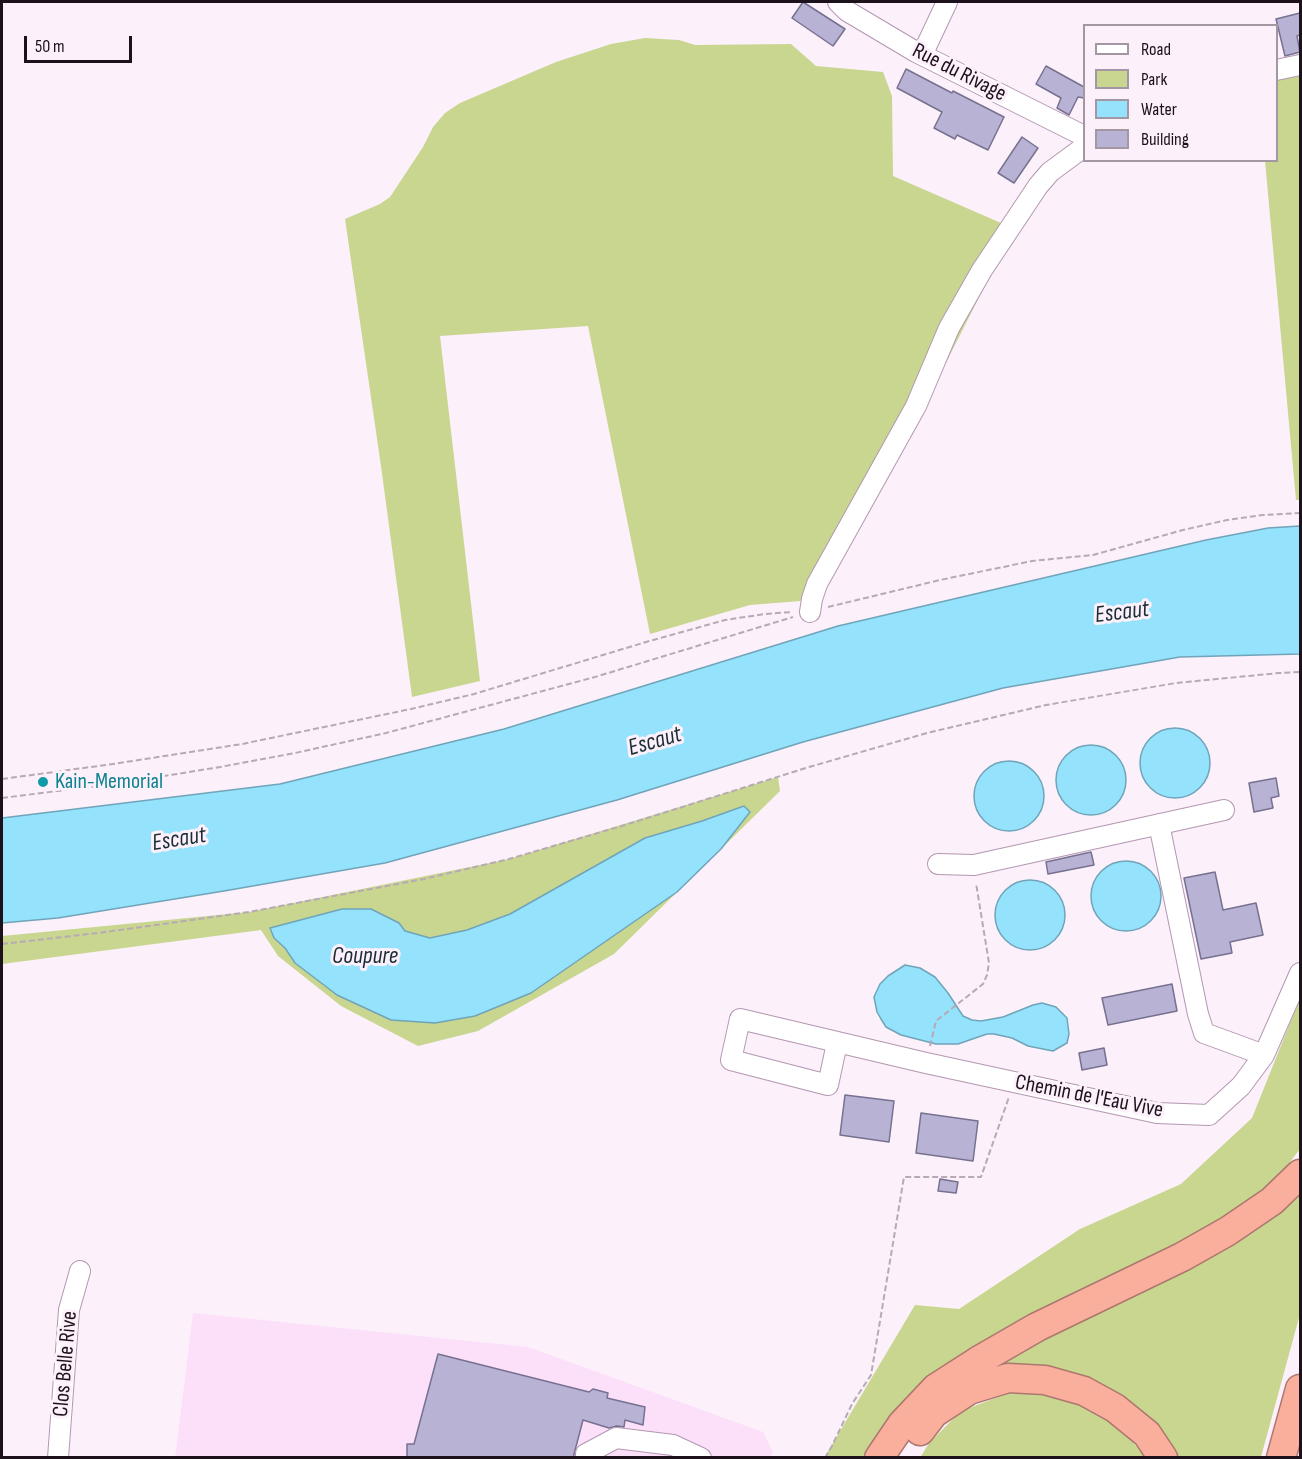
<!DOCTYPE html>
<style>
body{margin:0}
#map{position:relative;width:1302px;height:1459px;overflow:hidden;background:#fcf0fb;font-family:"Sofia Sans Condensed",sans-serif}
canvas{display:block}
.frame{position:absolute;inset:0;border:3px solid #1c121c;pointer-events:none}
.legend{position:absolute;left:1083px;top:24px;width:195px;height:138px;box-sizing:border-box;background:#fcf0fb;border:2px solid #a297a2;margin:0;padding:8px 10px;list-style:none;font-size:18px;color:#1c121c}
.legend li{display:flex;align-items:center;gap:12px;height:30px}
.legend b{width:30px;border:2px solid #a297a2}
.scale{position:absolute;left:24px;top:36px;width:108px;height:27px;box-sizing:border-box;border:3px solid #1c121c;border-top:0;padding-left:8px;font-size:18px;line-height:21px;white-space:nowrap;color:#1c121c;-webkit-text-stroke:4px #fcf0fb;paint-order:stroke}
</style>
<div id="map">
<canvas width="1302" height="1459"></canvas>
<div class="frame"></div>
<ul class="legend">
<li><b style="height:8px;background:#fff"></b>Road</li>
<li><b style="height:16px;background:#c9d68f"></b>Park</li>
<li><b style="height:16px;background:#94e2fc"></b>Water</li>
<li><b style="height:16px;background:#b8b2d4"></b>Building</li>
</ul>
<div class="scale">50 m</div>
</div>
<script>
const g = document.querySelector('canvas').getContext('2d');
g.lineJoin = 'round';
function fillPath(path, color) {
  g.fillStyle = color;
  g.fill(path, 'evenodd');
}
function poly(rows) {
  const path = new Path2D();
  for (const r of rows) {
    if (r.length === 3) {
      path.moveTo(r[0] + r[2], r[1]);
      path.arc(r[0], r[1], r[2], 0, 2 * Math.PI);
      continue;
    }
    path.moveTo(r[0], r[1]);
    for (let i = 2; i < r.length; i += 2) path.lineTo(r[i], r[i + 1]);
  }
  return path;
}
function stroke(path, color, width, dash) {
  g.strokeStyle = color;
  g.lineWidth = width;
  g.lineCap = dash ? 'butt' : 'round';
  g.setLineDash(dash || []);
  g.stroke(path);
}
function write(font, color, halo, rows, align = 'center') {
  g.font = font + ' "Sofia Sans Condensed",sans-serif';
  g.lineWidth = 6;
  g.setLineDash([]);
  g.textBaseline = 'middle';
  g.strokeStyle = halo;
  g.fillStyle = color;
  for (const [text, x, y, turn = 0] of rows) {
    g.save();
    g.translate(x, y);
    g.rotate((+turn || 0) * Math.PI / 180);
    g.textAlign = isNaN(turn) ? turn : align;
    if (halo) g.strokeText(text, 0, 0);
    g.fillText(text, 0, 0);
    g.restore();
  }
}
fillPath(poly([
 [193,1313,528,1347,763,1432,773,1452,771,1458,175,1458]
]), '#fcdff9');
fillPath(poly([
 [645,38,679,40,695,45,791,44,816,66,883,72,892,96,893,176,1001,223,1018,234,1003,250,913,428,815,587,800,601,750,605,650,634,588,326,440,336,480,681,412,697,381,466,345,219,380,204,390,197,423,147,433,127,445,113,460,103,556,62,611,44],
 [1300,74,1300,500,1296,500,1265,161,1276,160,1277,79],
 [778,777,780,791,614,954,478,1031,418,1046,341,1006,278,956,261,930,2,964,2,936,249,912,509,859],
 [1300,998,1300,1149,1277,1179,1249,1200,1200,1231,1088,1288,1044,1307,949,1362,918,1386,893,1415,864,1457,824,1458,915,1305,959,1309,1080,1229,1181,1184,1252,1118],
 [1300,1186,1300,1314,1261,1457,1176,1457,1035,1371,931,1402],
 [1009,1393,1054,1395,1090,1407,1124,1431,1146,1458,920,1458,929,1443,961,1411]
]), '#c9d68f');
const water = poly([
 [1300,526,1300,654,1180,657,1003,688,803,742,617,800,385,863,224,891,58,918,2,923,2,818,280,784,504,729,838,626,1206,540,1268,528,1300,526],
 [1175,763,35],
 [1091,780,35],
 [1009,796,35],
 [744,806,750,812,721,849,677,892,531,993,475,1016,435,1023,391,1020,337,995,295,963,285,948,274,938,270,928,342,909,371,909,399,923,405,931,430,938,467,930,510,914,645,838,702,821,744,806],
 [1126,896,35],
 [1030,915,35],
 [905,965,920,968,935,977,948,993,963,1016,972,1020,981,1021,1003,1017,1033,1005,1042,1003,1056,1007,1067,1018,1069,1034,1067,1043,1053,1051,1028,1046,1012,1038,994,1034,987,1034,958,1044,936,1044,901,1035,886,1027,881,1019,877,1012,874,997,880,984,888,976,905,965]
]);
fillPath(water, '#94e2fc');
stroke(water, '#70a4b9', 1.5);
const building = poly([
 [803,2,845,29,833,46,792,18,803,2],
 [1300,13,1300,35,1297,36,1300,52,1285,56,1276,19,1300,13],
 [1046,66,1084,87,1084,98,1078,97,1069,115,1057,108,1061,98,1036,84,1046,66],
 [906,69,952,93,953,91,1004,117,988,150,957,135,955,139,934,128,942,112,897,88,906,69],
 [1022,137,1038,148,1014,183,998,173,1022,137],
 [1276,778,1279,796,1271,798,1273,808,1254,812,1249,783,1276,778],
 [1091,852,1094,865,1048,874,1046,862,1091,852],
 [1215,872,1223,910,1256,903,1263,935,1230,942,1232,953,1201,959,1184,878,1215,872],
 [1172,984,1177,1011,1108,1025,1102,998,1172,984],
 [1104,1048,1107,1065,1082,1070,1079,1053,1104,1048],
 [845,1095,894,1101,889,1142,840,1135,845,1095],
 [921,1113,978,1121,973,1161,916,1153,921,1113],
 [940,1179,958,1182,956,1193,938,1191,940,1179],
 [438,1354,589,1392,593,1389,608,1393,607,1398,645,1407,643,1425,625,1420,624,1427,617,1426,609,1428,583,1420,573,1458,407,1458,407,1444,414,1444,438,1354]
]);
fillPath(building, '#b8b2d4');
stroke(building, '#777190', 1.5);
const minor = poly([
 [838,2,847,11,916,52,1084,136],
 [922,55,947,2],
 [1276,70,1300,65],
 [810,612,812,599,817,584,916,406,949,328,982,270,1038,186,1050,172,1084,147],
 [1159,824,1198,1014,1204,1033,1264,1055],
 [938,864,974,865,1224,810],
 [837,1043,828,1085,731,1060,740,1019,926,1063,1157,1113,1209,1115,1241,1086,1264,1055,1300,973],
 [58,1458,69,1310,80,1271],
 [586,1458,586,1454,616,1438,673,1445,701,1458]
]);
const highway = poly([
 [920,1431,934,1413,969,1390,1008,1378,1045,1380,1084,1391,1115,1408,1147,1434,1163,1458],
 [879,1458,902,1424,936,1388,978,1361,1037,1327,1182,1257,1228,1231,1272,1201,1300,1174],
 [1281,1458,1300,1389]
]);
stroke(minor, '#b397b1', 22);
stroke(highway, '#ac776f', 31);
stroke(poly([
 [828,607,940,580,1032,561,1093,555,1183,530,1227,520,1263,515,1300,513],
 [2,779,113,764,242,744,411,709,474,694,646,642,725,620,765,614,792,612],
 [2,798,121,783,220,767,295,753,386,733,595,677,793,617],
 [2,944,98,933,249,912,424,879,509,859,625,825,809,767,927,733,1046,705,1176,683,1279,673,1300,672],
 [930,1046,936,1021,983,984,987,975,989,963,976,883],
 [825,1458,832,1446,852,1404,871,1375,904,1177,981,1177,1009,1097]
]), '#b6aab5', 2, [6, 3]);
stroke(minor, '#fff', 20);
stroke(highway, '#faae9c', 28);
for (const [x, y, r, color] of [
 [43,782,6,"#0f9aa8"]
]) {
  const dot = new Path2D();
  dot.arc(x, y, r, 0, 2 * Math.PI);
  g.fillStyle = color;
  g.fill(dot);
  stroke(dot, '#fcf0fb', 2);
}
write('22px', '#1c121c', '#fcf0fb', [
 ["Rue du Rivage",959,73,27],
 ["Chemin de l'Eau Vive",1089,1097,11],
 ["Clos Belle Rive",66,1364,-85]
]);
write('22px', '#0d838f', '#fcf0fb', [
 ["Kain-Memorial",55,782]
], 'left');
write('italic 24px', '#1a2d33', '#fcf0fb', [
 ["Escaut",1122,613,-7],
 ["Escaut",655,742,-16],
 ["Escaut",179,840,-9],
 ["Coupure",365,957]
]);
</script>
